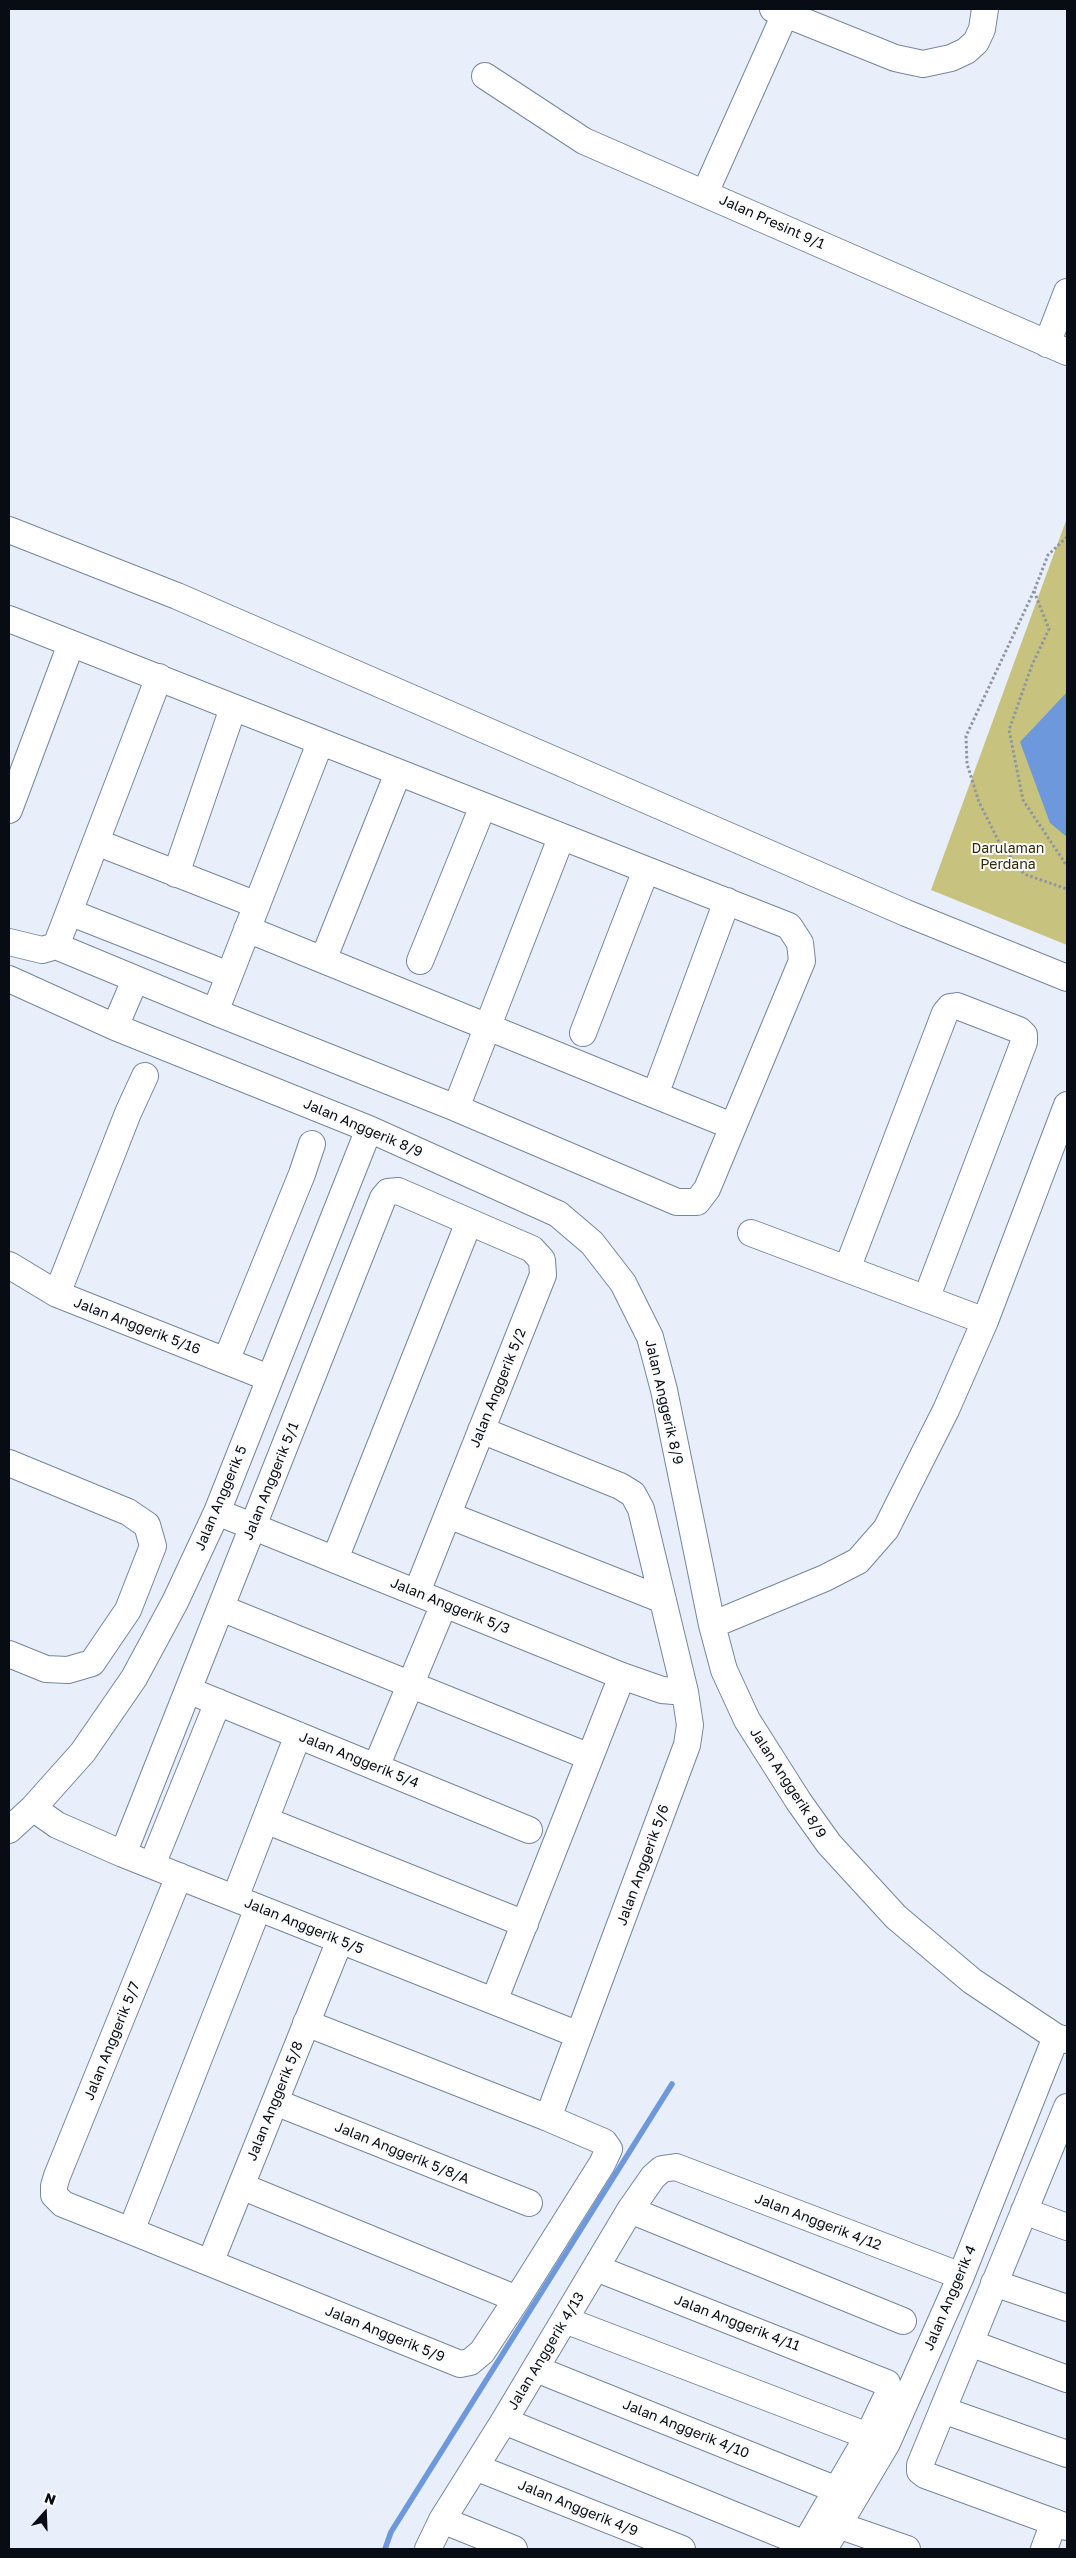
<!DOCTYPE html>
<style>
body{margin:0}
#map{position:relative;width:1076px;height:2558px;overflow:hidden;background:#e8effa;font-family:"Golos Text",sans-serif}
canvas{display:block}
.frame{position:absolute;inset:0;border:10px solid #070c15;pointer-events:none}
.north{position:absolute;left:20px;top:2488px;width:50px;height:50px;-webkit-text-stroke:4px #fcfcfc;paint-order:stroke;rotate:20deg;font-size:14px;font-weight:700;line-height:20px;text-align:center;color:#070c15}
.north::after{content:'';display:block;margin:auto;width:18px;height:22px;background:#070c15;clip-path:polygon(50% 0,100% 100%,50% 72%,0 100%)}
</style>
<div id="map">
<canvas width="1076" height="2558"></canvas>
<div class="frame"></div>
<div class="north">N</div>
</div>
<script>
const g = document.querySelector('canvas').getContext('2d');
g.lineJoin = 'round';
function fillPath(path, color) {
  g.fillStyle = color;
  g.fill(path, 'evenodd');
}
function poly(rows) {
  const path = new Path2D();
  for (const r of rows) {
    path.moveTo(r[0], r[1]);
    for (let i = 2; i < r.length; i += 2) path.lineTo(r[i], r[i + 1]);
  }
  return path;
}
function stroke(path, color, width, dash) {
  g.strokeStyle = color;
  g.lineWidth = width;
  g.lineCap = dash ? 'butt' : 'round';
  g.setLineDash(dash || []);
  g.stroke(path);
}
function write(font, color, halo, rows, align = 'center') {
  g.font = font + ' "Golos Text",sans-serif';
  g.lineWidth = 4;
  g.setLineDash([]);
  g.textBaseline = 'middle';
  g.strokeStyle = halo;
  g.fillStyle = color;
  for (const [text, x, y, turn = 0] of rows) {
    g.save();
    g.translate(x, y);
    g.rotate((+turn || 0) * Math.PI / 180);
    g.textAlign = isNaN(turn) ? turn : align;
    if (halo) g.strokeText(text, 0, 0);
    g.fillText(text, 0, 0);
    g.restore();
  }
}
fillPath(poly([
 [1067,518,1067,945,931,890]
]), '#c7c37f');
fillPath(poly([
 [1067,692,1067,837,1050,823,1020,742]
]), '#6d98db');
stroke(poly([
 [385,2549,391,2532,672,2084]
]), '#6d98db', 5.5);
const minor = poly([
 [773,9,895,58,923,64,951,58,966,51,976,42,982,29,985,9],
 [485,76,584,141,1067,352],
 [705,193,785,14],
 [1047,344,1067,292],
 [9,530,177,596,906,913,1067,978],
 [9,619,789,926,800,943,802,961,707,1189,697,1202,677,1202,456,1108,215,1012,56,946,42,950,9,942],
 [9,810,71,644],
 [96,842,257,905],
 [176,874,233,708],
 [69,912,229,975],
 [247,929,655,1095,727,901],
 [56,946,159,677],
 [323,960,398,773],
 [420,961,483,806],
 [9,979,115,1027,369,1129,558,1214,592,1243,623,1283,650,1337,664,1390,712,1625,724,1670,747,1720,799,1802,829,1844,896,1917,972,1981,1056,2037,1067,2040],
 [215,1012,320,743],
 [115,1027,135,980],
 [583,1033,646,870],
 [655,1095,732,1126],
 [456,1108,561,838],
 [751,1233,985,1321],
 [9,1265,57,1294,269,1378],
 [847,1269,945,1013,950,1007,957,1006,1019,1030,1024,1035,1024,1042,926,1299],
 [57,1294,128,1113,145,1076],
 [226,1361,302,1174,312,1144],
 [481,1430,620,1486,633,1494,641,1509,685,1692,690,1725,687,1745,548,2118],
 [9,1463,128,1512,147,1525,153,1546,128,1610,92,1663,68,1670,46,1669,9,1654],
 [217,1512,622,1676,662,1690,685,1692],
 [448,1515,663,1600],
 [335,1559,469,1222],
 [221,1608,590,1757],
 [712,1625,825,1578,858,1561,886,1529,946,1410,985,1321,1067,1105],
 [188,1690,529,1830],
 [376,1767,444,1604],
 [33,1808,57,1825,123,1854,579,2035],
 [265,1820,525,1924],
 [9,1830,33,1808,83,1752,134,1678,175,1602,217,1512,369,1129],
 [123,1854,383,1198,388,1192,398,1191,532,1249,542,1260,543,1275,417,1592],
 [152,1865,218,1702],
 [179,1876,57,2176,54,2186,54,2195,63,2204,131,2231,460,2364,470,2362,482,2352,517,2299,602,2164,609,2149,604,2142,548,2118,306,2023],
 [235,1898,298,1735],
 [494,2001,622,1676],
 [275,2102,529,2203],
 [1067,2107,920,2465,920,2471,925,2475,1067,2527],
 [241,2186,517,2299],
 [630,2210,903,2321],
 [1024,2211,1067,2227],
 [131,2231,258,1908],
 [210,2263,340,1940],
 [596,2268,887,2383,889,2392,868,2436,802,2549],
 [994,2283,1067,2308],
 [565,2320,868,2436],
 [970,2343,1067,2379],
 [536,2369,837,2490],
 [943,2410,1067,2454],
 [504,2421,805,2544],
 [475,2467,682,2549],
 [442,2520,514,2549],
 [838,2525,907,2549],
 [428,2549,442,2520,504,2421,630,2210,653,2177,662,2169,676,2167,961,2276],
 [824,2549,887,2443,961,2276,1056,2037],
 [1044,2549,1054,2522]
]);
stroke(minor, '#75869e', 28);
stroke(poly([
 [1067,537,1048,555,1034,591,1049,629,1032,665,1009,730,1023,800,1067,866],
 [1034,591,966,736,967,764,979,802,999,842,1024,874,1067,889]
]), '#9096a1', 3, [2.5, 2.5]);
stroke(minor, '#fff', 26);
write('14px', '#070c15', '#fcfcfc', [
 ["Jalan Presint 9/1",772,222,24],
 ["Jalan Anggerik 8/9",363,1128,23],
 ["Jalan Anggerik 5/16",137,1326,21],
 ["Jalan Anggerik 5/2",498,1388,-68],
 ["Jalan Anggerik 8/9",664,1402,77],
 ["Jalan Anggerik 5/1",271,1481,-68],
 ["Jalan Anggerik 5",221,1498,-67],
 ["Jalan Anggerik 5/3",450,1606,22],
 ["Jalan Anggerik 5/4",359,1760,22],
 ["Jalan Anggerik 8/9",788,1783,57],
 ["Jalan Anggerik 5/6",643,1865,-70],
 ["Jalan Anggerik 5/5",304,1926,22],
 ["Jalan Anggerik 5/7",112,2041,-68],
 ["Jalan Anggerik 5/8",275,2101,-68],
 ["Jalan Anggerik 5/8/A",402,2153,22],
 ["Jalan Anggerik 4/12",818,2222,21],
 ["Jalan Anggerik 4",950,2298,-67],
 ["Jalan Anggerik 4/11",737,2323,21],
 ["Jalan Anggerik 5/9",385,2334,22],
 ["Jalan Anggerik 4/13",546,2351,-59],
 ["Jalan Anggerik 4/10",686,2429,22],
 ["Jalan Anggerik 4/9",578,2508,22]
]);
write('14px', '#302d06', '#fcfcfc', [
 ["Darulaman",1008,849],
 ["Perdana",1008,865]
]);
</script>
